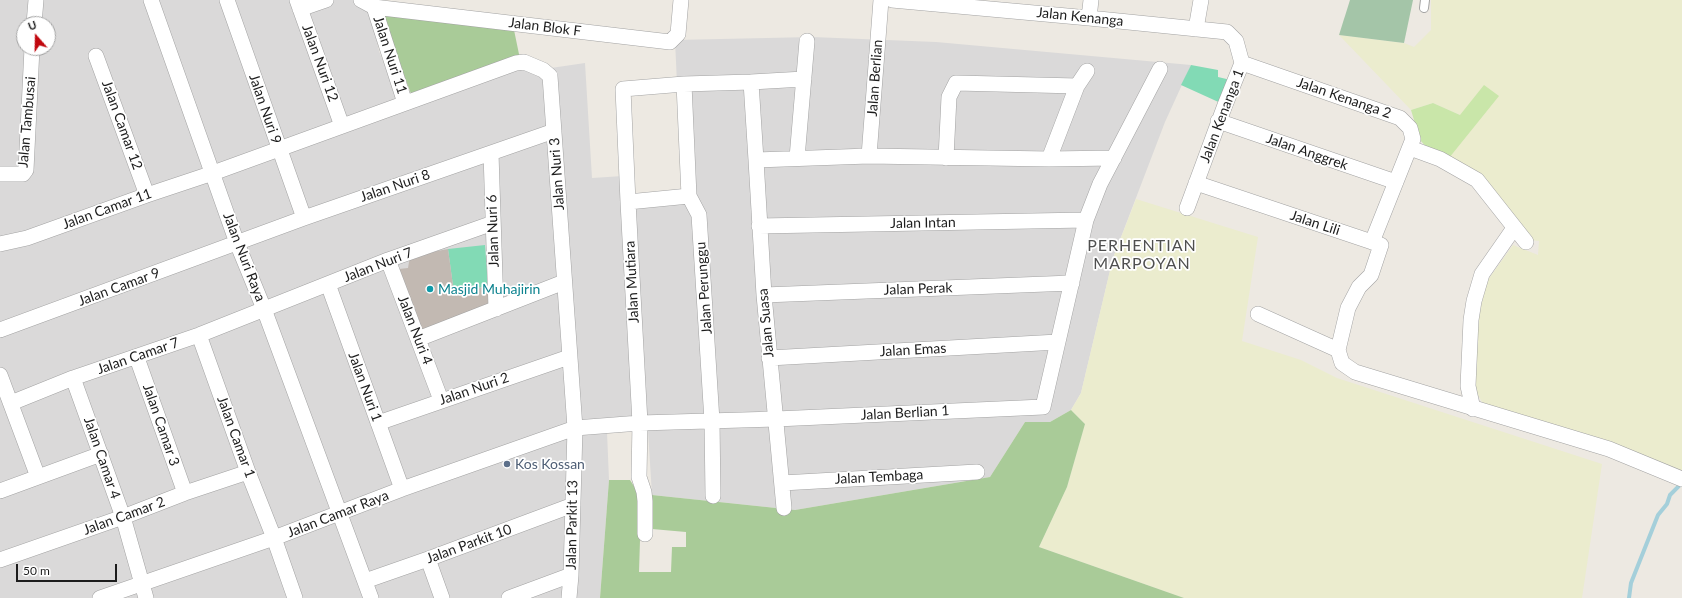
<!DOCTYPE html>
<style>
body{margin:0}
#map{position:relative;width:1682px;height:598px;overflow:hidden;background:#ede9e2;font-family:Lato,sans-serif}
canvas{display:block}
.north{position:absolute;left:16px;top:16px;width:40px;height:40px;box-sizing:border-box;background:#fff;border:1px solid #a4a4a4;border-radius:50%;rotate:340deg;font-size:11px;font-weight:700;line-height:16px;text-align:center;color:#1c1c1c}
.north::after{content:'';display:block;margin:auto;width:14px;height:18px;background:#c1070e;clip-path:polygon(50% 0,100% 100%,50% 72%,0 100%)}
.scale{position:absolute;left:16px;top:564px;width:101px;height:18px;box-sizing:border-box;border:2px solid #1c1c1c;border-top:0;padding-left:5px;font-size:12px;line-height:14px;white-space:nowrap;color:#1c1c1c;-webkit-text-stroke:3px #fff;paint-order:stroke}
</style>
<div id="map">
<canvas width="1682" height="598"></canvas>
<div class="north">U</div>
<div class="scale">50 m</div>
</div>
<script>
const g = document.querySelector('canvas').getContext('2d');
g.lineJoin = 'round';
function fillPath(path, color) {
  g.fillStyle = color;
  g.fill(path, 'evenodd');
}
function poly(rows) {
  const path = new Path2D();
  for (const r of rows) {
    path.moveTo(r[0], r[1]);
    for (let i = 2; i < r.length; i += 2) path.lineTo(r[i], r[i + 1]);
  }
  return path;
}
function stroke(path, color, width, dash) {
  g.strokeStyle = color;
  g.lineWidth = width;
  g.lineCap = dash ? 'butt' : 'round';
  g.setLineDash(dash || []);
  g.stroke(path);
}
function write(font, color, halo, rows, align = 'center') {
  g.font = font + ' Lato,sans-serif';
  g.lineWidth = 3.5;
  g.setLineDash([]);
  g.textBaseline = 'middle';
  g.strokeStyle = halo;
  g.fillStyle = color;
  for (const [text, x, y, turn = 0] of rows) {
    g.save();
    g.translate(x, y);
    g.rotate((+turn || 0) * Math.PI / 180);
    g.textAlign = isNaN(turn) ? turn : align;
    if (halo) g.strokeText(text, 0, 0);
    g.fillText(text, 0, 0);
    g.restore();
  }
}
fillPath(poly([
 [0,0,377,0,372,18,379,51,399,102,524,59,551,68,585,63,592,178,623,176,633,198,682,193,675,40,812,37,936,42,1191,65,1165,122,1113,258,1081,393,1071,410,1050,422,1025,422,990,477,795,510,652,495,648,431,607,432,609,480,600,598,0,598],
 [24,24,48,24,48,48,24,48]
]), '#dad9d9');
fillPath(poly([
 [1431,0,1682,0,1682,474,1485,407,1473,387,1479,315,1487,281,1513,245,1538,255,1539,241,1530,240,1449,158,1460,115,1433,103,1411,110,1339,35,1404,43,1414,47,1431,30],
 [1136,199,1258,237,1242,341,1301,360,1337,378,1602,464,1582,598,1184,598,1039,547,1067,487,1085,424,1071,410,1081,393,1113,258]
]), '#ebecce');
fillPath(poly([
 [1484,85,1499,96,1449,158,1430,151,1420,140,1411,110,1433,103,1460,115]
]), '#c9e6a9');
fillPath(poly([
 [381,15,514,30,520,59,413,99],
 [1071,410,1085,424,1067,487,1039,547,1184,598,600,598,609,480,630,480,639,494,641,508,639,572,671,572,672,547,686,547,686,532,652,529,652,495,795,510,990,477,1025,422,1050,422]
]), '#a9cb98');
fillPath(poly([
 [1350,0,1413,0,1404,43,1339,35]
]), '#a4c5a8');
fillPath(poly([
 [1191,65,1218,70,1218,77,1235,81,1225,105,1181,85],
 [485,245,488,286,454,293,448,249]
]), '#82dab5');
stroke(poly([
 [1629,598,1631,583,1658,515,1667,504,1670,495,1682,483]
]), '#a4cfda', 4);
fillPath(poly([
 [448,249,454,293,488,286,491,307,423,332,399,269,408,268,410,256]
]), '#c2b9b2');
const service = poly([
 [1424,8,1425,0]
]);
const minor = poly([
 [151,0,237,243,264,309,371,598],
 [227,0,304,218],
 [297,0,342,126],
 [361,0,374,7,670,42,678,34,681,0],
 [892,0,1089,18,1227,32,1236,41,1242,63,1225,105,1187,208],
 [374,7,405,103],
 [300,9,326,0],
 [1089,18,1091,0],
 [34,24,36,0],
 [1196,29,1201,0],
 [96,56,147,195],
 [1242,63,1400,118,1410,128,1413,139,1372,242],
 [751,82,804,79],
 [684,84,689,196,699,215,712,421,713,496],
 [1218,121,1396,182],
 [1410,148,1440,159,1477,180,1526,242],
 [491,153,496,309],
 [869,156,881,0],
 [797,158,807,41],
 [946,158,949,97,956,83,1077,86],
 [1049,159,1077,86,1087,71],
 [0,174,23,174,26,170,32,48],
 [1196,183,1381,245,1371,275,1359,287,1348,308,1338,350,1342,363,1355,372,1609,449,1682,479],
 [628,202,623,89,684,84,751,82,756,160],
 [759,226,1086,220],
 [0,244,27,238,147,195,213,173,516,63,524,62,543,70,550,76,575,428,571,575,569,598],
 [388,260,441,400],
 [328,284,402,489],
 [764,295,1072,283],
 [1258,314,1338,350],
 [0,330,304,218,554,131],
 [199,335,248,472,274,538,295,598],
 [418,339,564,282],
 [137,358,185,493],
 [769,358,1058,342],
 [0,375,38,477],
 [73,378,123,517,146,598],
 [11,403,73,378,199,335,388,260,493,223],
 [1473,409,1468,386,1471,320,1474,301,1482,274,1514,228],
 [378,423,569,357],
 [782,483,977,472],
 [0,491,101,454],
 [784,508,764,295,756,160,869,156,1049,159,1114,158],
 [645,534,645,501,644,492,639,477,640,423,628,202,689,196],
 [428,559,442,598],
 [0,560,123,517,185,493,248,472],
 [365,581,428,559,573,505],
 [100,598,274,538,402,489,575,428,640,423,776,419,1043,407,1086,220,1100,184,1160,69],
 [509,598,571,575]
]);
stroke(service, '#a3a3a3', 10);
stroke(minor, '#a3a3a3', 16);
stroke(service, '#fff', 8);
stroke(minor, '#fff', 15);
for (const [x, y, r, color] of [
 [430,289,4,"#0f9aa8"],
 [507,464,4,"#5c6f8a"]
]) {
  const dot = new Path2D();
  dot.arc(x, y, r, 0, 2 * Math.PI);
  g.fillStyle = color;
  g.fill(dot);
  stroke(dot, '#fff', 1.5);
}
write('14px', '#1c1c1c', '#fff', [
 ["Jalan Kenanga",1080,17,6],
 ["Jalan Blok F",545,27,7],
 ["Jalan Nuri 11",390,55,72],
 ["Jalan Nuri 12",320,63,70],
 ["Jalan Berlian",875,78,-86],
 ["Jalan Kenanga 2",1344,98,19],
 ["Jalan Nuri 9",265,109,71],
 ["Jalan Kenanga 1",1222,116,-69],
 ["Jalan Tambusai",27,122,-85],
 ["Jalan Camar 12",122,125,70],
 ["Jalan Anggrek",1307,152,19],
 ["Jalan Nuri 3",557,174,-94],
 ["Jalan Nuri 8",395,186,-19],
 ["Jalan Camar 11",107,209,-20],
 ["Jalan Intan",923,223,-1],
 ["Jalan Lili",1315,223,18],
 ["Jalan Nuri 6",493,231,-92],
 ["Jalan Nuri Raya",244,257,69],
 ["Jalan Nuri 7",378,265,-21],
 ["Jalan Mutiara",632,282,-93],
 ["Jalan Camar 9",119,287,-20],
 ["Jalan Perunggu",704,288,-94],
 ["Jalan Perak",918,289,-2],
 ["Jalan Suasa",766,323,-95],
 ["Jalan Nuri 4",415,330,69],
 ["Jalan Emas",913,350,-3],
 ["Jalan Camar 7",138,356,-19],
 ["Jalan Nuri 1",365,387,70],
 ["Jalan Nuri 2",474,389,-19],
 ["Jalan Berlian 1",905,413,-3],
 ["Jalan Camar 3",161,425,71],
 ["Jalan Camar 1",236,437,70],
 ["Jalan Camar 4",102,458,71],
 ["Jalan Tembaga",879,477,-3],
 ["Jalan Camar Raya",338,514,-21],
 ["Jalan Camar 2",124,516,-20],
 ["Jalan Parkit 13",572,525,-89],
 ["Jalan Parkit 10",469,544,-20]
]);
write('14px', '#0d838f', '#fff', [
 ["Masjid Muhajirin",438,289]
], 'left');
write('14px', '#4e5e75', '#fff', [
 ["Kos Kossan",515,464]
], 'left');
g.letterSpacing = '1px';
write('16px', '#4f4f4f', '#fff', [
 ["PERHENTIAN",1142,246],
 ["MARPOYAN",1142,264]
]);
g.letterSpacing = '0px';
</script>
